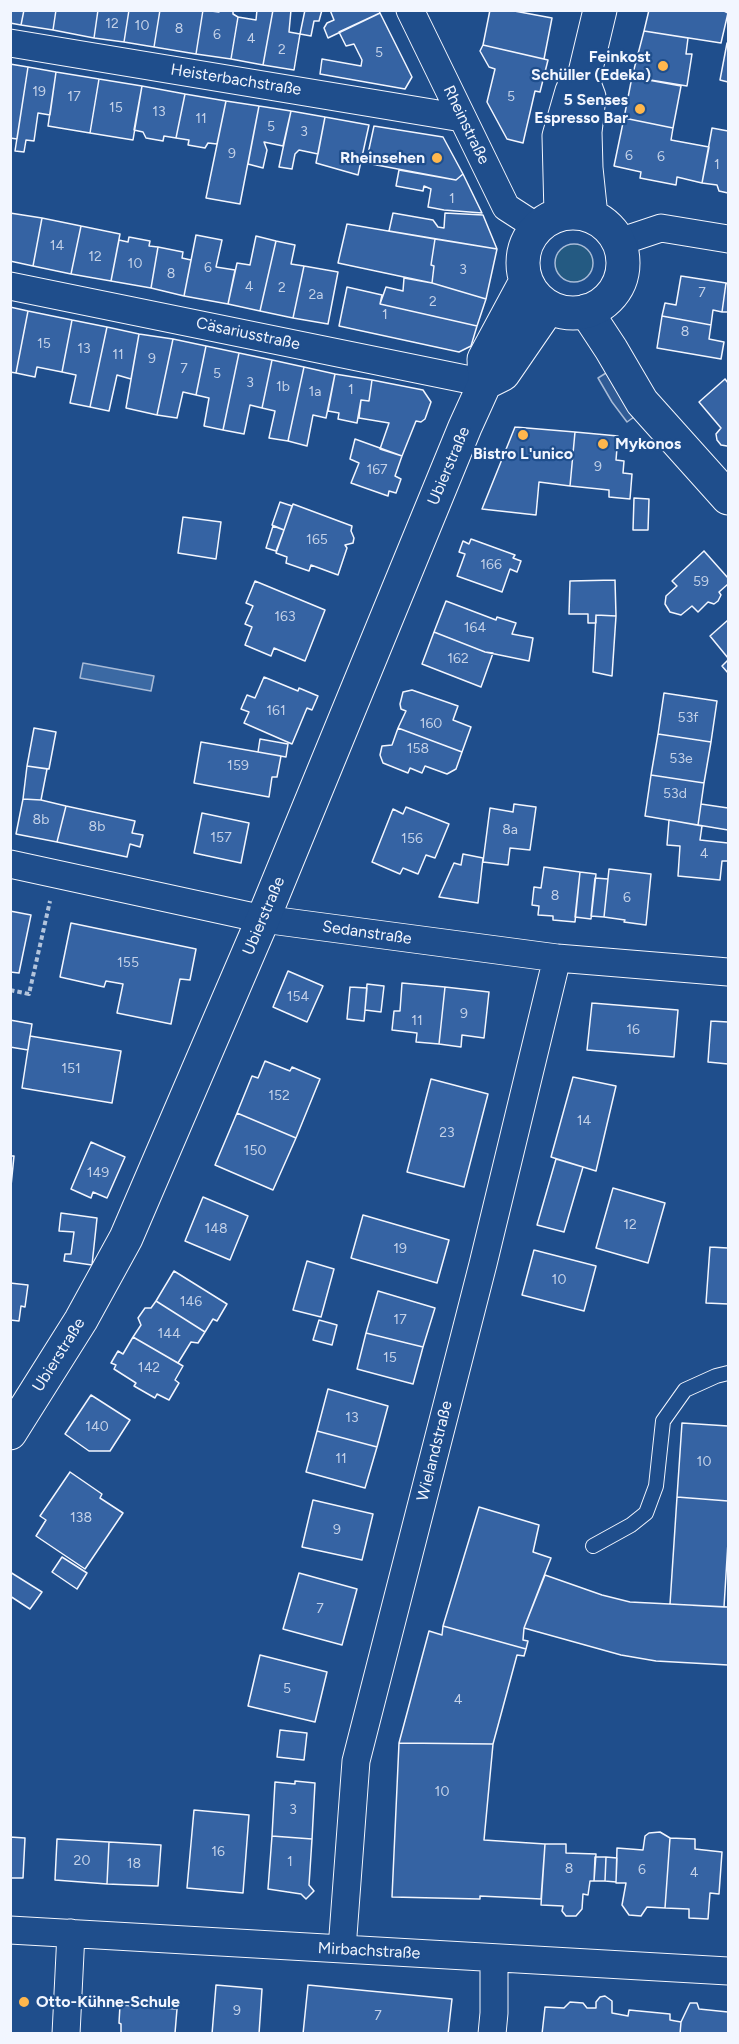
<!DOCTYPE html>
<meta charset="utf-8">
<style>
body{margin:0}
#map{position:relative;width:739px;height:2044px;overflow:hidden;background:#1f4e8c;font-family:Figtree,sans-serif}
canvas{display:block}
.frame{position:absolute;inset:0;border:12px solid #f2f6ff;pointer-events:none}
</style>
<div id="map">
<canvas width="739" height="2044"></canvas>
<div class="frame"></div>
</div>
<script>
const g = document.querySelector('canvas').getContext('2d');
g.lineJoin = 'round';
function fillPath(path, color) {
  g.fillStyle = color;
  g.fill(path, 'evenodd');
}
function poly(rows) {
  const path = new Path2D();
  for (const r of rows) {
    if (r.length === 3) {
      path.moveTo(r[0] + r[2], r[1]);
      path.arc(r[0], r[1], r[2], 0, 2 * Math.PI);
      continue;
    }
    path.moveTo(r[0], r[1]);
    for (let i = 2; i < r.length; i += 2) path.lineTo(r[i], r[i + 1]);
  }
  return path;
}
function stroke(path, color, width, dash) {
  g.strokeStyle = color;
  g.lineWidth = width;
  g.lineCap = dash ? 'butt' : 'round';
  g.setLineDash(dash || []);
  g.stroke(path);
}
function write(font, color, halo, rows, align = 'center') {
  g.font = font + ' Figtree,sans-serif';
  g.lineWidth = 4.5;
  g.setLineDash([]);
  g.textBaseline = 'middle';
  g.strokeStyle = halo;
  g.fillStyle = color;
  for (const [text, x, y, turn = 0] of rows) {
    g.save();
    g.translate(x, y);
    g.rotate((+turn || 0) * Math.PI / 180);
    g.textAlign = isNaN(turn) ? turn : align;
    if (halo) g.strokeText(text, 0, 0);
    g.fillText(text, 0, 0);
    g.restore();
  }
}
const green = poly([
 [574,263,19]
]);
fillPath(green, '#245a82');
stroke(green, '#a8bbd7', 1.5);
const parking = poly([
 [606,373,634,417,627,422,612,402,598,378,606,373]
]);
fillPath(parking, '#305b95');
stroke(parking, '#a8bbd7', 1.5);
const water = poly([
 [83,663,154,676,151,691,80,678,83,663]
]);
fillPath(water, '#3b69a3');
stroke(water, '#a8bbd7', 1.5);
const building = poly([
 [10,10,24,10,21,25,10,23,10,10],
 [24,10,56,10,53,30,21,25,24,10],
 [56,10,98,10,94,38,53,30,56,10],
 [98,10,129,10,124,42,94,38,98,10],
 [129,10,160,10,154,47,124,42,129,10],
 [160,10,203,10,196,54,154,47,160,10],
 [203,10,219,12,220,10,233,10,233,14,238,17,231,59,196,54,203,10],
 [257,10,273,10,263,65,231,59,238,17,256,20,257,10],
 [273,10,291,10,289,32,300,34,294,70,263,65,273,10],
 [305,10,322,10,319,21,314,21,311,36,300,34,305,10],
 [330,10,379,10,380,13,328,38,324,28,327,23,334,20,330,10],
 [490,10,509,10,552,18,544,59,483,45,490,10],
 [649,10,722,10,728,13,721,43,644,31,649,10],
 [380,13,412,77,405,89,320,74,322,59,361,66,362,60,354,44,346,46,339,32,380,13],
 [644,31,688,38,686,54,692,54,687,86,632,77,644,31],
 [727,43,728,43,728,82,720,80,727,43],
 [483,45,548,60,540,92,535,91,523,143,507,139,487,102,495,69,489,67,480,51,483,45],
 [10,64,28,67,17,139,10,138,10,64],
 [28,67,56,72,50,115,38,113,34,141,26,140,24,152,15,151,28,67],
 [56,72,99,79,90,133,48,126,56,72],
 [632,77,681,86,673,128,624,118,632,77],
 [99,79,142,86,133,140,90,133,99,79],
 [142,86,185,94,176,138,164,136,163,141,146,138,143,132,134,130,142,86],
 [185,94,226,101,217,144,208,143,205,148,188,145,189,140,176,138,185,94],
 [226,101,259,106,240,204,206,198,226,101],
 [259,106,291,111,283,146,264,142,267,150,263,168,248,164,259,106],
 [291,111,325,117,318,154,299,150,295,154,292,169,279,167,291,111],
 [325,117,369,125,358,175,316,163,325,117],
 [624,118,673,128,671,140,709,147,702,183,677,177,676,185,640,178,641,172,614,166,624,118],
 [374,126,443,137,463,174,456,180,366,163,374,126],
 [712,128,728,131,728,129,728,193,719,191,717,185,702,183,712,128],
 [399,170,456,180,463,174,482,213,444,210,428,207,431,189,424,186,423,191,396,186,399,170],
 [10,213,42,218,33,266,10,261,10,213],
 [393,213,433,220,438,227,444,228,445,213,483,215,497,249,389,231,393,213],
 [42,218,81,226,71,274,33,266,42,218],
 [347,224,435,239,431,265,434,266,432,283,338,263,347,224],
 [81,226,120,234,111,281,71,274,81,226],
 [196,235,222,240,216,267,235,270,228,304,184,296,196,235],
 [256,236,276,241,260,311,228,304,237,263,250,265,256,236],
 [129,237,150,241,149,246,158,247,151,288,111,281,119,240,128,242,129,237],
 [435,239,497,249,486,299,432,283,434,266,431,265,435,239],
 [276,241,295,245,291,264,304,266,293,318,260,311,276,241],
 [158,247,183,252,182,258,191,260,184,296,151,288,158,247],
 [304,266,338,272,328,324,293,318,304,266],
 [681,276,726,283,722,312,713,310,711,325,662,316,665,303,676,305,681,276],
 [404,278,432,283,486,299,477,326,380,304,386,287,403,291,404,278],
 [726,283,728,284,728,312,722,312,726,283],
 [347,287,382,295,380,304,477,326,471,346,459,352,339,326,347,287],
 [10,307,28,311,16,373,10,372,10,307],
 [28,311,72,320,62,372,37,367,35,377,16,373,28,311],
 [662,316,711,325,709,339,724,342,721,359,657,348,662,316],
 [72,320,107,327,90,407,70,403,76,375,62,372,72,320],
 [107,327,139,334,131,379,117,375,109,411,90,407,107,327],
 [139,334,173,339,157,415,126,408,139,334],
 [173,339,206,346,196,395,183,392,177,418,157,415,173,339],
 [206,346,239,353,223,430,204,426,209,398,196,395,206,346],
 [239,353,272,360,262,408,250,405,244,434,223,430,239,353],
 [272,360,304,367,288,441,269,438,275,411,262,408,272,360],
 [304,367,335,374,326,418,313,415,307,446,288,441,304,367],
 [335,374,372,380,369,401,361,400,357,423,338,419,339,413,328,411,335,374],
 [725,379,728,383,728,446,727,446,721,445,717,440,716,434,721,428,699,402,725,379],
 [372,380,423,390,431,402,425,419,421,422,416,421,402,456,380,449,389,423,359,418,361,400,369,401,372,380],
 [515,427,575,432,570,486,539,482,536,515,482,509,515,427],
 [575,432,618,436,616,460,624,461,623,473,632,474,630,499,609,497,609,490,570,486,575,432],
 [355,439,402,456,395,476,401,479,396,493,389,491,388,496,351,483,359,463,350,459,355,439],
 [634,498,649,499,648,530,633,530,634,498],
 [280,502,292,506,284,530,272,525,280,502],
 [293,504,352,526,351,531,354,538,353,543,345,545,347,548,338,575,311,565,309,571,286,563,287,557,276,553,293,504],
 [183,517,221,522,216,559,178,553,183,517],
 [273,526,284,530,276,551,266,548,273,526],
 [471,539,515,555,513,558,521,561,517,572,510,569,502,592,457,576,465,554,459,552,463,541,469,544,471,539],
 [704,551,728,578,728,584,719,592,721,595,718,601,714,604,708,602,698,612,692,606,681,615,670,612,665,604,666,596,677,586,672,581,704,551],
 [615,580,616,616,596,615,596,623,588,623,588,614,569,614,570,581,615,580],
 [255,581,325,610,305,661,274,648,271,656,245,645,252,627,245,624,253,606,246,603,255,581],
 [446,601,496,620,497,617,516,623,512,634,533,638,529,661,485,652,434,632,446,601],
 [596,615,616,616,612,676,593,672,596,615],
 [728,620,728,658,710,636,728,620],
 [434,632,485,652,493,653,481,687,422,664,434,632],
 [728,660,728,673,722,666,728,660],
 [264,677,298,691,299,688,318,696,312,710,307,708,292,744,244,723,249,712,241,709,247,695,255,698,264,677],
 [412,690,458,706,453,720,471,727,462,752,398,728,406,711,401,709,400,704,403,692,412,690],
 [664,693,717,701,711,742,658,734,664,693],
 [34,728,56,732,49,769,27,766,34,728],
 [398,728,462,752,456,769,447,774,425,766,422,773,410,768,408,773,383,763,380,755,382,746,392,745,398,728],
 [658,734,711,742,704,783,651,775,658,734],
 [260,739,288,744,286,757,258,752,260,739],
 [201,742,281,756,277,777,272,777,269,797,194,783,201,742],
 [27,766,47,769,41,800,23,799,27,766],
 [651,775,704,783,698,825,645,816,651,775],
 [23,799,41,800,66,806,57,842,16,834,23,799],
 [514,804,536,807,530,850,510,848,508,865,483,862,490,808,513,812,514,804],
 [701,804,728,808,728,830,698,825,701,804],
 [66,806,135,821,132,833,143,835,140,847,130,844,127,857,57,842,66,806],
 [406,807,449,824,435,858,426,855,418,874,403,868,400,874,372,862,393,809,403,814,406,807],
 [202,813,249,823,241,863,194,853,202,813],
 [669,820,702,826,700,840,728,843,728,861,722,861,720,880,678,876,680,846,667,845,669,820],
 [463,854,483,858,478,903,439,897,454,863,461,865,463,854],
 [544,867,580,872,575,922,553,920,553,916,538,915,539,906,532,905,534,887,541,888,544,867],
 [609,869,651,874,646,925,624,922,625,920,604,917,609,869],
 [580,872,596,874,591,919,575,917,580,872],
 [595,878,608,879,604,917,591,916,595,878],
 [10,911,31,915,19,973,10,972,10,911],
 [71,923,196,949,190,980,180,979,171,1024,117,1013,123,984,106,981,104,987,60,977,71,923],
 [288,971,323,986,307,1022,273,1007,288,971],
 [402,983,445,987,439,1044,416,1042,417,1033,392,1030,394,1011,400,1011,402,983],
 [367,984,384,986,381,1012,365,1010,367,984],
 [350,987,367,988,364,1021,347,1019,350,987],
 [445,987,489,992,484,1038,462,1035,461,1047,439,1044,445,987],
 [592,1003,678,1010,674,1057,587,1050,592,1003],
 [10,1020,32,1024,28,1050,10,1047,10,1020],
 [711,1021,728,1022,728,1064,708,1062,711,1021],
 [30,1036,121,1051,112,1103,22,1088,30,1036],
 [265,1061,290,1071,292,1067,320,1079,296,1138,237,1113,252,1076,258,1078,265,1061],
 [573,1077,616,1086,596,1171,551,1157,573,1077],
 [431,1079,488,1094,464,1187,407,1172,431,1079],
 [237,1113,296,1138,273,1190,215,1165,237,1113],
 [91,1142,125,1157,107,1198,93,1192,91,1198,71,1189,91,1142],
 [10,1156,14,1156,10,1196,10,1156],
 [556,1159,583,1167,564,1232,537,1225,556,1159],
 [613,1188,665,1203,648,1263,596,1248,613,1188],
 [203,1197,248,1216,230,1260,185,1241,203,1197],
 [61,1213,97,1218,92,1265,64,1261,65,1254,71,1254,74,1232,59,1231,61,1213],
 [363,1215,449,1240,437,1283,351,1258,363,1215],
 [710,1247,728,1248,728,1304,706,1303,710,1247],
 [534,1250,596,1266,584,1311,522,1295,534,1250],
 [307,1261,334,1269,321,1317,293,1310,307,1261],
 [174,1271,227,1304,217,1321,213,1319,205,1332,156,1301,174,1271],
 [10,1283,28,1285,25,1307,21,1306,19,1321,10,1320,10,1283],
 [378,1291,435,1308,423,1347,366,1333,378,1291],
 [156,1301,205,1332,198,1343,191,1342,178,1363,133,1337,141,1325,138,1318,145,1308,151,1308,156,1301],
 [319,1320,337,1325,332,1345,313,1340,319,1320],
 [366,1333,423,1347,413,1384,357,1369,366,1333],
 [133,1337,183,1366,175,1380,179,1383,169,1400,157,1394,155,1398,134,1386,136,1383,114,1369,116,1365,111,1363,118,1351,123,1354,133,1337],
 [328,1389,388,1406,377,1447,317,1431,328,1389],
 [91,1395,130,1420,110,1451,89,1451,65,1434,91,1395],
 [682,1423,728,1426,728,1501,677,1497,682,1423],
 [317,1431,377,1447,365,1488,306,1472,317,1431],
 [70,1472,102,1494,100,1498,123,1513,85,1569,36,1536,46,1520,40,1516,70,1472],
 [677,1497,728,1501,728,1542,724,1607,670,1604,677,1497],
 [313,1500,373,1514,362,1560,302,1547,313,1500],
 [479,1507,539,1525,533,1552,551,1558,524,1628,523,1640,528,1641,526,1649,443,1626,479,1507],
 [62,1557,87,1573,77,1589,52,1572,62,1557],
 [10,1572,42,1592,30,1609,10,1596,10,1572],
 [299,1573,357,1589,342,1645,283,1629,299,1573],
 [545,1575,602,1595,630,1602,728,1607,728,1665,656,1661,621,1655,524,1628,545,1575],
 [443,1626,526,1649,524,1656,517,1655,493,1744,399,1743,429,1631,442,1635,443,1626],
 [260,1655,327,1672,315,1722,248,1706,260,1655],
 [280,1730,307,1733,304,1760,277,1757,280,1730],
 [399,1743,493,1744,484,1840,545,1844,541,1899,480,1896,480,1899,392,1897,399,1743],
 [295,1781,315,1783,312,1839,272,1836,275,1782,295,1784,295,1781],
 [194,1810,249,1815,243,1893,187,1888,194,1810],
 [660,1832,670,1838,665,1908,647,1907,641,1916,629,1915,622,1905,626,1883,616,1883,617,1848,643,1850,645,1836,649,1833,660,1832],
 [272,1836,312,1839,309,1885,314,1891,306,1899,301,1894,268,1889,272,1836],
 [10,1837,25,1838,23,1878,10,1878,10,1837],
 [670,1838,695,1839,695,1849,722,1852,719,1894,710,1893,708,1919,689,1918,689,1909,665,1908,670,1838],
 [57,1839,109,1842,107,1884,55,1880,57,1839],
 [109,1842,161,1845,158,1886,107,1884,109,1842],
 [545,1844,566,1844,566,1853,596,1854,594,1881,590,1881,588,1895,583,1894,582,1909,576,1916,566,1916,562,1911,563,1906,541,1905,545,1844],
 [595,1857,606,1857,605,1881,594,1881,595,1857],
 [606,1857,617,1858,616,1882,605,1881,606,1857],
 [216,1985,262,1989,259,2034,212,2034,216,1985],
 [308,1985,452,1999,448,2034,303,2034,308,1985],
 [605,1996,612,2001,612,2013,628,2016,629,2010,670,2014,670,2020,681,2022,680,2034,542,2034,545,2007,564,2008,570,2002,583,2003,587,2008,596,2008,596,2002,600,1997,605,1996],
 [690,2003,697,2003,699,2009,728,2012,728,2034,680,2034,681,2022,690,2003],
 [120,2005,177,2009,175,2033,121,2034,121,2024,119,2023,120,2005]
]);
fillPath(building, '#3563a3');
stroke(building, '#f2f6ff', 1.5);
const service = poly([
 [593,1546,631,1525,646,1513,656,1486,663,1421,685,1390,716,1376,728,1373]
]);
const minor = poly([
 [410,10,506,207,537,227],
 [10,43,462,118],
 [619,242,661,228,728,239],
 [10,286,485,383],
 [10,864,263,919,557,958,728,972],
 [10,1930,728,1971],
 [342,1949,356,1761,483,1264,557,958],
 [66,2034,71,1933],
 [492,2034,494,2013,494,1958]
]);
const tertiary = poly([
 [586,311,611,349,642,402,728,498]
]);
const secondary = poly([
 [583,81,589,97,585,132,586,168,591,216],
 [583,81,600,10],
 [573,263,50],
 [561,214,559,136,572,91,583,81],
 [485,383,503,374,549,307],
 [10,1433,81,1320,126,1238,263,919,465,427,485,383,484,359,526,281]
]);
stroke(service, '#f2f6ff', 16);
stroke(minor, '#f2f6ff', 29);
stroke(tertiary, '#f2f6ff', 35);
stroke(secondary, '#f2f6ff', 35);
stroke(poly([
 [10,990,29,994,50,901]
]), '#b3c4dc', 4, [4.5, 3]);
stroke(service, '#1f4e8c', 14);
stroke(minor, '#1f4e8c', 27);
stroke(tertiary, '#1f4e8c', 33);
stroke(secondary, '#1f4e8c', 33);
for (const [x, y, r, color] of [
 [663,66,6,"#ffb74d"],
 [640,109,6,"#ffb74d"],
 [437,158,6,"#ffb74d"],
 [523,435,6,"#ffb74d"],
 [603,444,6,"#ffb74d"],
 [24,2002,6,"#ffb74d"]
]) {
  const dot = new Path2D();
  dot.arc(x, y, r, 0, 2 * Math.PI);
  g.fillStyle = color;
  g.fill(dot);
  stroke(dot, '#1f4e8c', 2);
}
write('14px', '#c3d1e8', null, [
 ["12",112,24],
 ["10",142,26],
 ["8",179,29],
 ["6",217,35],
 ["4",251,39],
 ["2",282,50],
 ["5",379,53],
 ["19",39,92],
 ["17",74,97],
 ["5",511,97],
 ["15",116,108],
 ["13",159,112],
 ["11",201,119],
 ["5",271,127],
 ["3",304,132],
 ["9",232,154],
 ["6",629,156],
 ["6",661,157],
 ["1",717,165],
 ["1",452,199],
 ["14",57,246],
 ["12",95,257],
 ["10",135,264],
 ["6",208,268],
 ["3",463,270],
 ["8",171,274],
 ["4",249,287],
 ["2",282,288],
 ["7",702,293],
 ["2a",316,295],
 ["2",433,302],
 ["1",385,315],
 ["8",685,332],
 ["15",44,344],
 ["13",84,349],
 ["11",118,355],
 ["9",152,359],
 ["7",184,369],
 ["5",217,374],
 ["3",250,383],
 ["1b",283,387],
 ["1",351,390],
 ["1a",315,392],
 ["9",598,467],
 ["167",377,470],
 ["165",317,540],
 ["166",491,565],
 ["59",701,582],
 ["163",285,617],
 ["164",475,628],
 ["162",458,659],
 ["161",276,711],
 ["53f",688,718],
 ["160",431,724],
 ["158",418,749],
 ["53e",681,759],
 ["159",238,766],
 ["53d",675,794],
 ["8b",41,820],
 ["8b",97,827],
 ["8a",510,830],
 ["157",221,838],
 ["156",412,839],
 ["4",704,854],
 ["8",555,896],
 ["6",627,898],
 ["155",128,963],
 ["154",298,997],
 ["9",464,1014],
 ["11",417,1021],
 ["16",633,1030],
 ["151",71,1069],
 ["152",279,1096],
 ["14",584,1121],
 ["23",447,1133],
 ["150",255,1151],
 ["149",98,1173],
 ["12",630,1225],
 ["148",216,1229],
 ["19",400,1249],
 ["10",559,1280],
 ["146",191,1302],
 ["17",400,1320],
 ["144",169,1334],
 ["15",390,1358],
 ["142",149,1368],
 ["13",352,1418],
 ["140",97,1427],
 ["11",341,1459],
 ["10",704,1462],
 ["138",81,1518],
 ["9",337,1530],
 ["7",320,1609],
 ["5",287,1689],
 ["4",458,1700],
 ["10",442,1792],
 ["3",293,1810],
 ["16",218,1852],
 ["20",82,1861],
 ["1",290,1862],
 ["18",134,1864],
 ["8",569,1869],
 ["6",642,1870],
 ["4",694,1873],
 ["9",237,2011],
 ["7",378,2016]
]);
write('bold 16px', '#f2f6ff', '#1f4e8c', [
 ["Feinkost",651,57],
 ["Schüller (Edeka)",651,75],
 ["5 Senses",628,100],
 ["Espresso Bar",628,118],
 ["Rheinsehen",425,158],
 ["Mykonos",615,444,"left"],
 ["Bistro L'unico",523,454,"center"],
 ["Otto-Kühne-Schule",36,2002,"left"]
], 'right');
write('16px', '#f2f6ff', '#1f4e8c', [
 ["Heisterbachstraße",236,80,9],
 ["Rheinstraße",466,125,64],
 ["Cäsariusstraße",248,334,12],
 ["Ubierstraße",449,466,-67],
 ["Ubierstraße",264,916,-67],
 ["Sedanstraße",367,933,8],
 ["Ubierstraße",59,1355,-58],
 ["Wielandstraße",435,1451,-76],
 ["Mirbachstraße",369,1951,3]
]);
</script>
